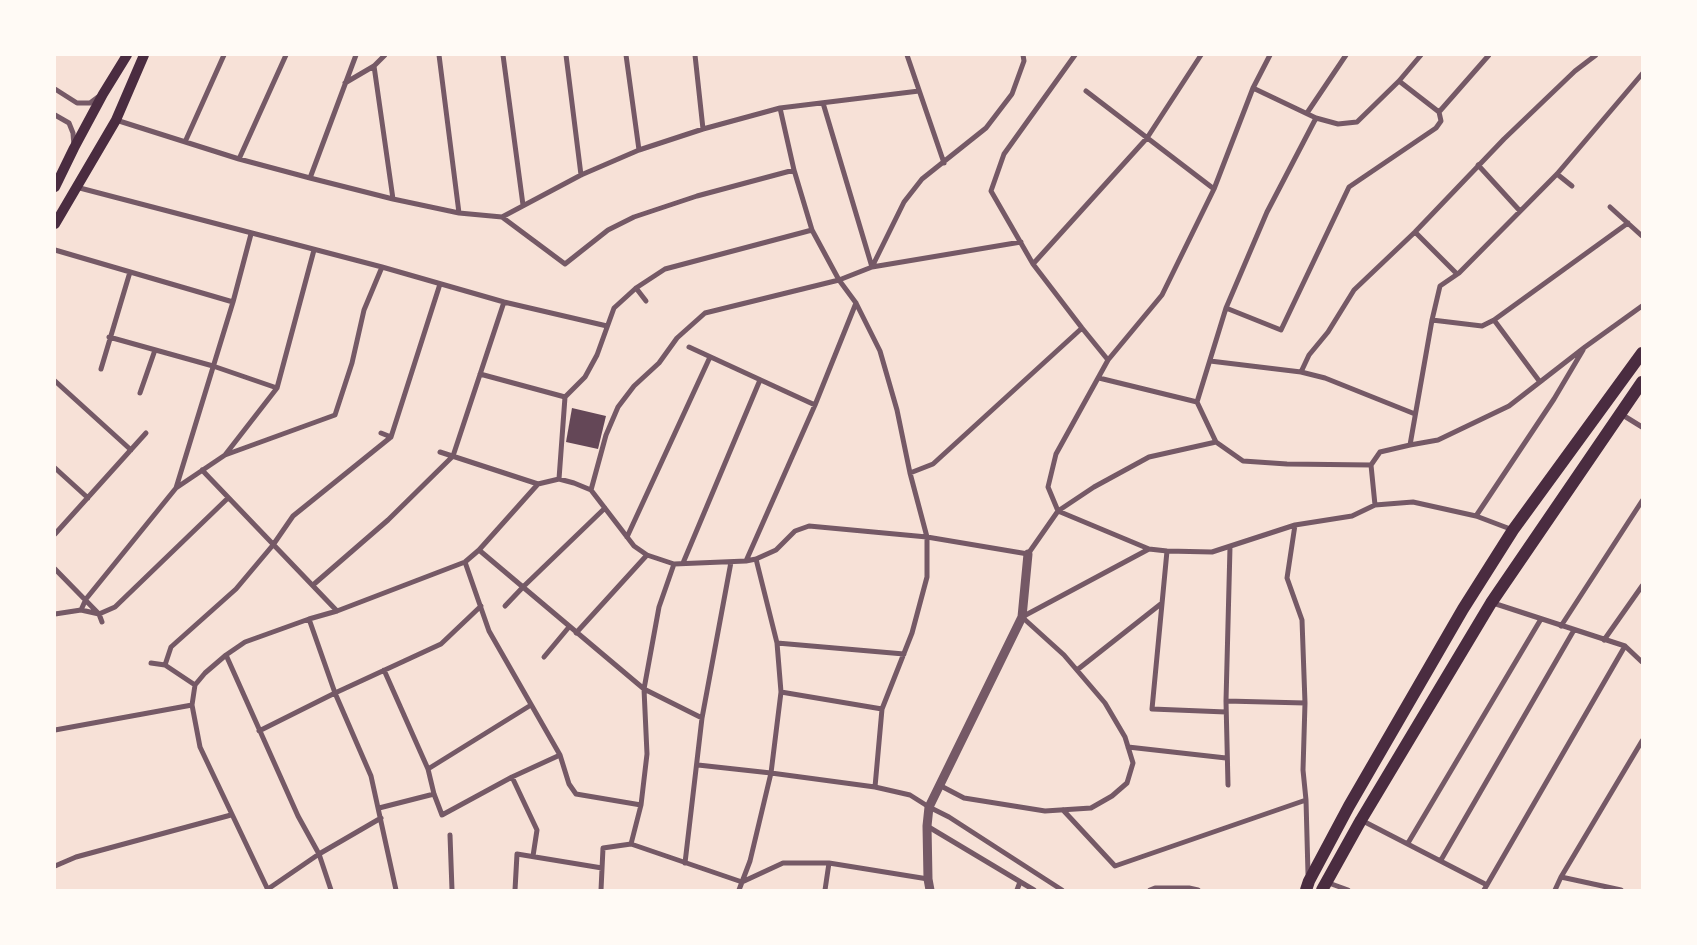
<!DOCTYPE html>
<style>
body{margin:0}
#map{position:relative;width:1697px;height:945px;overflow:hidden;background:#f7e1d7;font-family:Mulish,sans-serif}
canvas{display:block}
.frame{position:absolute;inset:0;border:56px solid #fffaf5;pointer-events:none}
</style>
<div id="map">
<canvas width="1697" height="945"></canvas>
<div class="frame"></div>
</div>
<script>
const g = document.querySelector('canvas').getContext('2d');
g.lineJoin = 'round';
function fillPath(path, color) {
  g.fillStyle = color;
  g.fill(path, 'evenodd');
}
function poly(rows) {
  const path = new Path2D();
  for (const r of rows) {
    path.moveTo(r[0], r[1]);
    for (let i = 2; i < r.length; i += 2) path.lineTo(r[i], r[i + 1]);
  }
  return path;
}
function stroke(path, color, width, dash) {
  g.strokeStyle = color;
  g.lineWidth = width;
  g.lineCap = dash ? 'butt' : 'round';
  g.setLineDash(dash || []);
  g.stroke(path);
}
fillPath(poly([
 [572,408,606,416,598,449,566,442]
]), '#644757');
stroke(poly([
 [439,55,459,213],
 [503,55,523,205],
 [566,55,581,175],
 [626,55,639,150],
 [695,55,703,129],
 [907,55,944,163],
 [1075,55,1004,154,991,191,1033,264,1082,328,1108,360],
 [1270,55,1253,88,1214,189,1162,295,1108,360,1056,454,1048,487,1058,511,1149,549,1167,551,1212,552,1295,525,1352,516,1375,505,1413,502,1476,516,1513,530],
 [374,66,393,199],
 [1399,81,1439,112],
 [345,83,374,66,385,55],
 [1253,88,1316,118],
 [55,89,77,103,90,103,98,97],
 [1086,91,1214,189],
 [823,103,872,267,1021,242],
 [780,108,794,170,812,230,839,280,856,303,880,351,897,410,910,473,927,537,927,577,912,633,882,709,875,787,910,795,929,807,949,817,1062,890],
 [1307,113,1346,55],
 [55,115,69,123,73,133,74,146],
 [116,120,239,159,310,178,393,199,459,213,502,217,565,264,608,230,634,217,697,196,794,170],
 [185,142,224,55],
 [239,159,286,55],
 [1478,165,1520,211],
 [1557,174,1572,186],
 [310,178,356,55],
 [76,187,382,267,504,302,607,326],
 [1610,207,1642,236],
 [502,217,581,175,639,150,703,129,780,108,919,91],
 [1415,232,1457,274],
 [55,250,233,302],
 [1033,264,1147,138,1201,55],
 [636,288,646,301],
 [1226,308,1281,330,1349,187,1436,128,1441,121,1439,112,1489,55],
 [1432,320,1482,326,1494,320,1540,382],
 [1494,320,1628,223],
 [109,337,213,366,277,388],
 [689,347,815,405],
 [1210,361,1301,372],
 [101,369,130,272],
 [480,374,565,397],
 [1099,378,1197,402,1216,442,1243,461,1287,464,1371,465],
 [55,381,131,450],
 [140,393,155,350],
 [1197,402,1226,308,1267,212,1316,118,1338,124,1357,122,1399,81,1421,55],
 [1415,414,1325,378,1301,372,1309,355,1328,332,1354,290,1415,232,1504,139,1575,71,1596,55],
 [1621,414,1642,427],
 [381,433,391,437],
 [1410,445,1432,320,1440,286,1459,273,1557,174,1642,74],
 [440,452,538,484],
 [225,455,277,388,314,250],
 [55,468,88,498],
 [202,470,337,611],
 [910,473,933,464,1082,328],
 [559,479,565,397,585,377,597,355,614,308,636,288,665,269,812,230],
 [176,488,225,455,335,415,352,363,364,310,382,267],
 [591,490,606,435,618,407,634,386,659,363,677,338,705,313,839,280,872,267,904,202,922,179,986,128,1012,94,1024,61,1023,55],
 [1375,505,1371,465,1380,452,1410,445,1438,440,1509,406,1585,347,1642,306],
 [1476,516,1554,399,1583,350],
 [1295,525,1287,578,1302,620,1305,703,1303,770,1306,800,1308,874],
 [55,534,146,433],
 [627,537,710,357],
 [479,550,644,689,702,718],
 [1167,551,1152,709,1226,712],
 [746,561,815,405,856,303],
 [465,562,489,631,560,755,569,784,576,794,641,805],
 [683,563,760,380],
 [674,564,659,607,644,689,647,754,641,805,631,844,742,882,739,890],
 [55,569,99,614,102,622],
 [313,585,388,520,453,456,504,302],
 [1493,603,1625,646,1642,662],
 [505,606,524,586,605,508],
 [81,610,86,599,176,488,233,302,251,234],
 [55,614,81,610,99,614,115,607,228,498],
 [309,619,335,693,371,776,396,890],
 [1561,626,1642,501],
 [576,633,647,555],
 [1604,640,1642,586],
 [777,643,904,654],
 [226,655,298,816,319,854,331,890],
 [544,657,569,627],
 [151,663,165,665,195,685],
 [165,665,171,647,236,589,273,545,293,516,391,437,440,284],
 [384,670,428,769,434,794,442,815,512,777,560,755],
 [1077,670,1162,603],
 [195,685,205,673,226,655,245,642,309,619,337,611,465,562,479,550,538,484,559,479,574,483,591,490,634,546,647,555,674,564,746,561,756,559,776,550,795,531,809,526,927,537,1028,554,1058,511,1094,487,1149,457,1216,442],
 [195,685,192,705,200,747,268,890],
 [781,692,882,709],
 [1226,701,1305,703],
 [55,730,192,705],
 [259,731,335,693,441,644,481,606],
 [1128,747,1226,758],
 [698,765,771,773,875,787],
 [428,769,531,705],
 [512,777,537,830,533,856],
 [1228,785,1226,701,1230,547],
 [941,786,964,798,1045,811,1091,808,1112,796,1127,783,1133,763,1125,737,1105,703,1064,655,1022,617,1149,549],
 [379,808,434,794],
 [1063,810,1115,866,1306,800],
 [1361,820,1487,885],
 [927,826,1034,890],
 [450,835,452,890],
 [1408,843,1541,619],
 [1441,860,1574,630],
 [685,863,702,718,731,562],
 [55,866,76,857,231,815],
 [1561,877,1621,890],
 [742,882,750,861,771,773,781,692,777,643,756,559],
 [742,882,783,863,829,863,928,879],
 [1326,882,1348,890],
 [268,889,319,854,381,818],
 [515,890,517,854,602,868],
 [601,890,603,848,631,844],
 [825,890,829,863],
 [1017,890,1020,882],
 [1150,890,1155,888,1189,888,1198,890],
 [1484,890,1625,646],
 [1555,890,1561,877,1642,741]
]), '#755966', 5);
stroke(poly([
 [930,890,928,879,927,826,929,807,1022,617,1028,554]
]), '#755966', 9);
stroke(poly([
 [55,187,74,148,103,94,127,55],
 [55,224,116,120,144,55]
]), '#4a2c40', 10);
stroke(poly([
 [1306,890,1309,881,1349,806,1463,609,1513,530,1642,353],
 [1322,890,1361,820,1491,603,1642,382]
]), '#4a2c40', 12);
</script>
